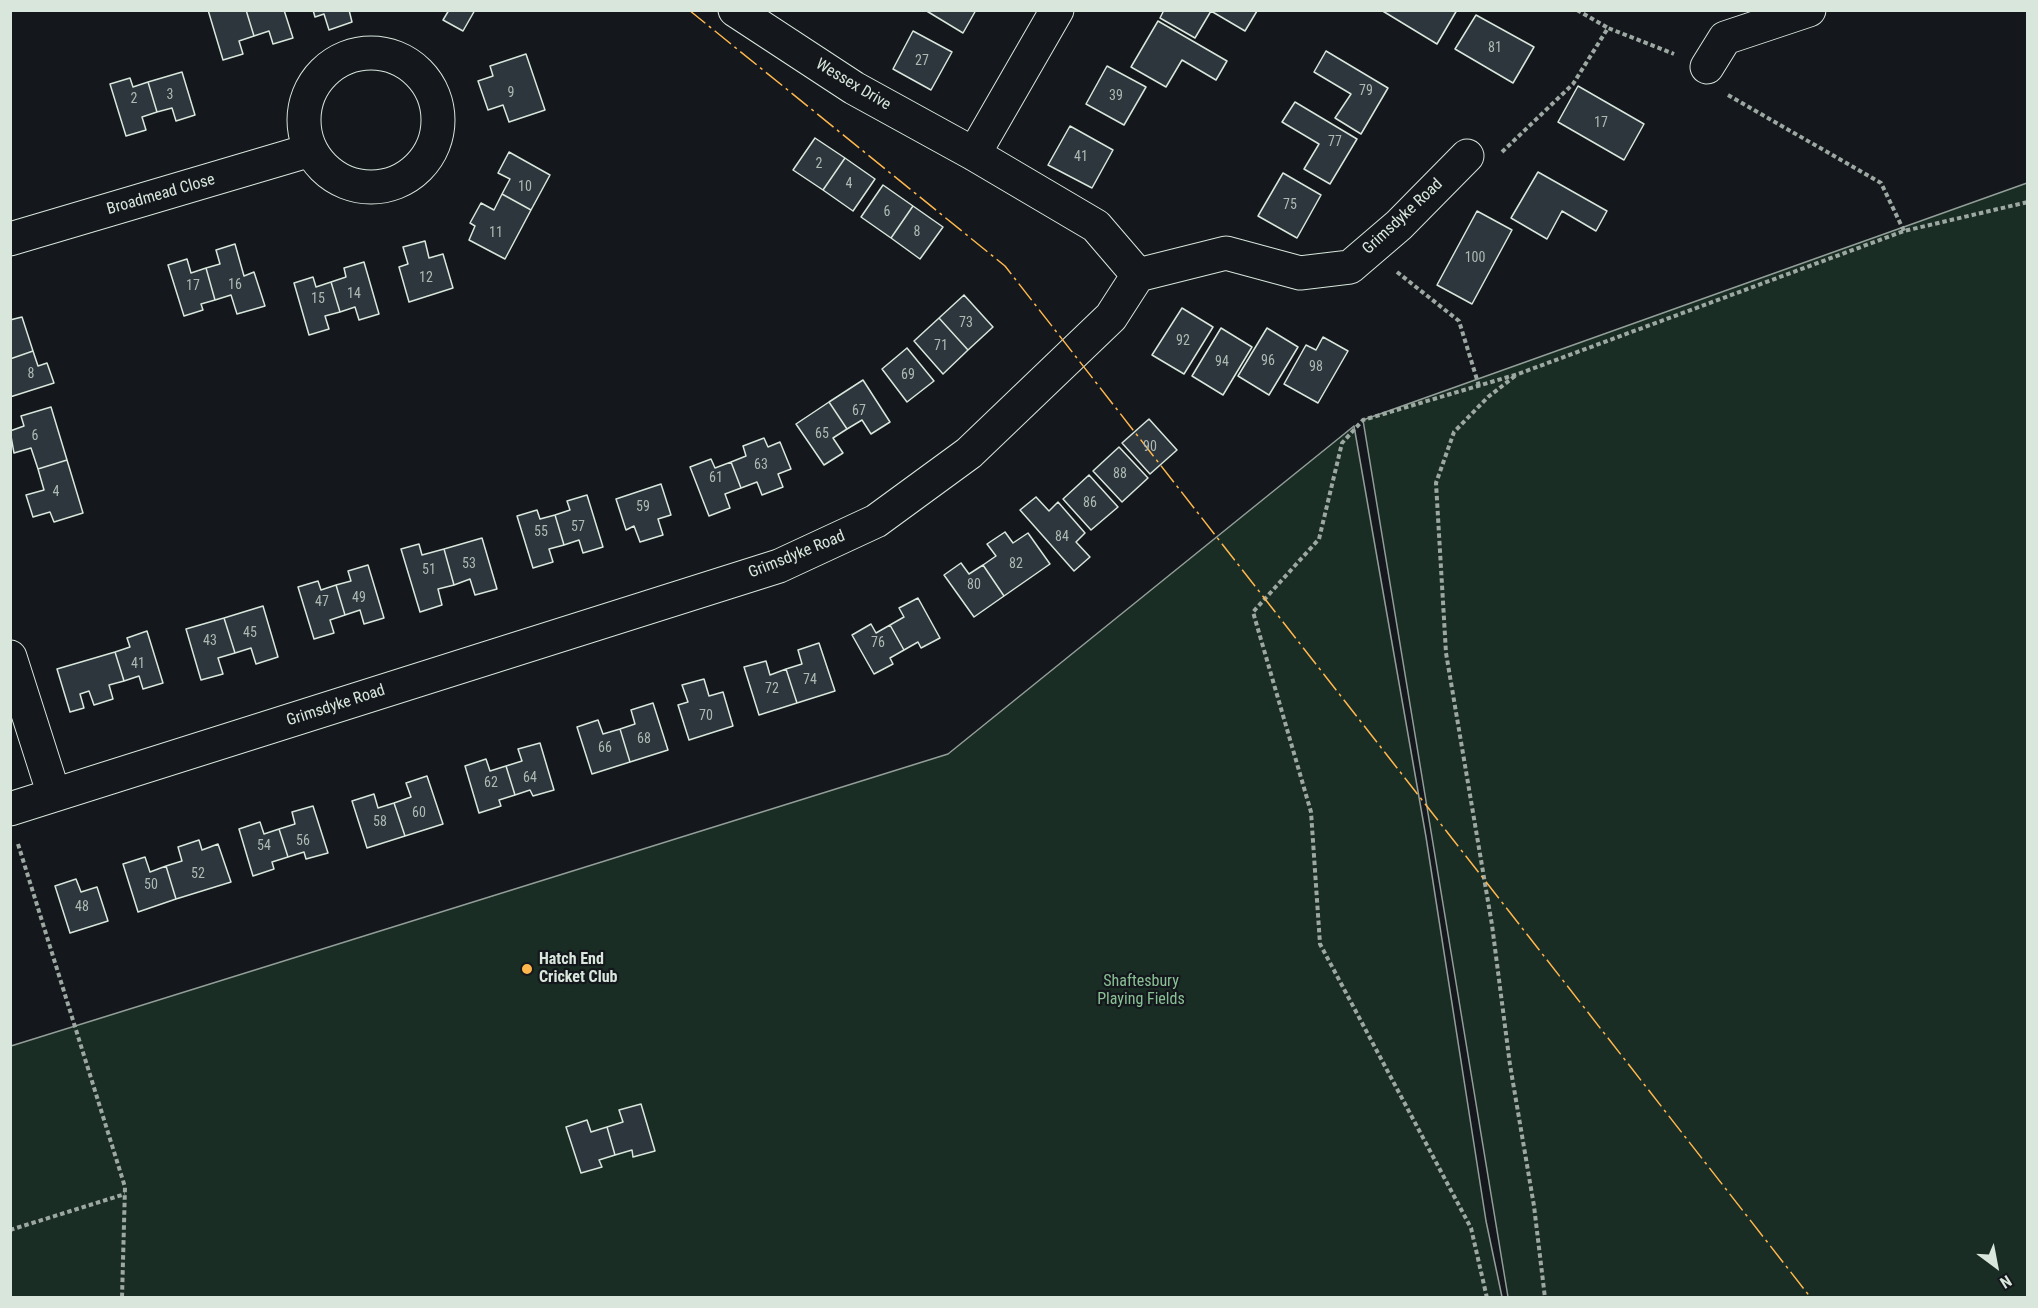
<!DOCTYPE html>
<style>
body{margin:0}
#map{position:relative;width:2038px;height:1308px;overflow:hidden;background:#14181c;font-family:"Roboto Condensed",sans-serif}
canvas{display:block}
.frame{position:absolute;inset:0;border:12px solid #d8e6dc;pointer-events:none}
.north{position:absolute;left:1966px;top:1236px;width:60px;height:60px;-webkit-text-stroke:4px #14181c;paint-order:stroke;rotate:148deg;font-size:16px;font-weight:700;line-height:24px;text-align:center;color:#d8e6dc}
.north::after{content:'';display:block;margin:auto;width:21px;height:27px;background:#d8e6dc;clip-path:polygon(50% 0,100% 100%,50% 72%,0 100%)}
</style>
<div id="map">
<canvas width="2038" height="1308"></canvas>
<div class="frame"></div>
<div class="north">N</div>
</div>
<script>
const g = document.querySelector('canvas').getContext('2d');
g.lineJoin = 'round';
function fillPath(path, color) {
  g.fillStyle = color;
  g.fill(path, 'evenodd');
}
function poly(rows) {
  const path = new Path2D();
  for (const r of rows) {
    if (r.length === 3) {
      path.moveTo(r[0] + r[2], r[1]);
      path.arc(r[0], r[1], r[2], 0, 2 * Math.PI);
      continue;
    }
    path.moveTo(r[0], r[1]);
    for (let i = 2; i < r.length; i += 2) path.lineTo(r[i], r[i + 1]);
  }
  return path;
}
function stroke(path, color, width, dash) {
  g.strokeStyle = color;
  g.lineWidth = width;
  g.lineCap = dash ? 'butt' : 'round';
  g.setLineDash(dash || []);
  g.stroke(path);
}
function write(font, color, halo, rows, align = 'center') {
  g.font = font + ' "Roboto Condensed",sans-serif';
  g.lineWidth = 4.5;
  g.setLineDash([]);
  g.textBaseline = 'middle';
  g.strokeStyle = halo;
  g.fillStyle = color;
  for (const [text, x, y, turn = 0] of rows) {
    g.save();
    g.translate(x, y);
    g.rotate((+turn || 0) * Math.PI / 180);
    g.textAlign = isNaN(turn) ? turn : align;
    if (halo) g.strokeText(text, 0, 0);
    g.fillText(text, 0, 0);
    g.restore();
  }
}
const green = poly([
 [2027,183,2027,1297,1508,1297,1363,420,2027,183],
 [1354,426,1426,837,1486,1221,1502,1297,11,1298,11,1046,948,754,1354,426]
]);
fillPath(green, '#1a2d24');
stroke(green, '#939e99', 1.5);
const building = poly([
 [208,10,246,10,254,36,239,41,243,54,223,60,208,10],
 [246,10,284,10,293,38,273,44,269,31,254,36,246,10],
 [313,10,349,10,352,22,329,30,324,14,315,17,313,10],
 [449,10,475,10,463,31,443,20,449,10],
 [925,10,976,10,963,33,925,10],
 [1164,10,1255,10,1257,11,1245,31,1211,11,1195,38,1160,18,1164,10],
 [1381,10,1457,10,1437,44,1381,10],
 [1476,15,1534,47,1513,83,1455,49,1476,15],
 [1158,21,1227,61,1216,80,1182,60,1166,87,1131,67,1158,21],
 [913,31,952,52,931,90,893,69,913,31],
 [1326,51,1388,88,1361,134,1335,118,1351,94,1314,72,1326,51],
 [526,54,545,110,509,122,503,105,488,110,478,81,493,76,490,66,526,54],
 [1107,66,1146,87,1124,125,1086,104,1107,66],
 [182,72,195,115,176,121,172,108,157,112,148,82,182,72],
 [130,78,133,87,148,82,157,112,142,117,146,130,126,136,110,84,130,78],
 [1578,86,1644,124,1624,160,1558,122,1578,86],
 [1295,102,1357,139,1330,184,1304,169,1319,144,1282,122,1295,102],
 [1070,126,1113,150,1092,188,1048,165,1070,126],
 [815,138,845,158,823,190,793,170,815,138],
 [509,152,550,175,531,210,502,194,510,179,498,173,509,152],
 [845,158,875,179,853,211,823,190,845,158],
 [1538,172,1607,211,1596,231,1562,211,1547,239,1511,218,1538,172],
 [1283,173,1321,195,1297,238,1258,216,1283,173],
 [883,185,913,206,891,238,861,217,883,185],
 [502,194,531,210,505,259,469,240,475,226,470,223,481,203,494,210,502,194],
 [913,206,943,227,920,259,891,238,913,206],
 [1477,211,1512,230,1472,304,1437,285,1477,211],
 [425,241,429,258,443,254,453,288,409,302,399,267,408,264,403,247,425,241],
 [235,244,244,276,254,272,265,306,237,314,231,295,215,300,206,268,220,264,216,250,235,244],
 [187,259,191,273,206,268,215,300,201,304,203,310,184,316,168,265,187,259],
 [364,262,379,314,359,320,355,307,340,312,331,282,346,277,344,268,364,262],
 [313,277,316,287,331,282,340,312,325,316,329,329,309,335,294,283,313,277],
 [964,295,993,327,968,350,939,318,964,295],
 [1182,308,1213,327,1184,374,1152,355,1182,308],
 [22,317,33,351,10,359,10,320,22,317],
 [939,318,968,350,943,374,914,341,939,318],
 [1221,328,1252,347,1223,395,1192,376,1221,328],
 [1267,328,1298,347,1269,395,1238,376,1267,328],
 [1323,337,1348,351,1318,403,1284,384,1306,345,1316,350,1323,337],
 [907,348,934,381,907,402,882,369,907,348],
 [33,351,38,366,47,363,54,383,10,397,10,359,33,351],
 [863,380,890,422,871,434,862,420,847,429,829,402,863,380],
 [829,402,847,429,833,438,843,453,824,465,796,424,829,402],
 [51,407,67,460,38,469,31,448,14,453,10,431,24,426,21,416,51,407],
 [1149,419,1177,450,1150,474,1122,443,1149,419],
 [764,438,768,447,780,442,791,469,778,474,783,487,762,495,757,482,741,488,731,462,746,456,743,446,764,438],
 [1119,447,1148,478,1122,502,1093,471,1119,447],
 [711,459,715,468,731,462,741,488,725,494,730,508,709,516,690,467,711,459],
 [67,460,83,513,54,522,50,512,33,517,26,495,44,490,38,469,67,460],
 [1089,475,1118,507,1091,530,1063,499,1089,475],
 [661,484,671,515,658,519,663,535,640,542,634,526,626,530,616,499,661,484],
 [587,495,603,547,583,553,579,540,564,545,555,515,570,510,567,501,587,495],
 [1036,497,1049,511,1058,502,1085,533,1076,542,1090,557,1074,571,1020,510,1036,497],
 [537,510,540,519,555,515,564,545,549,549,553,562,533,568,517,516,537,510],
 [1005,532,1013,543,1028,533,1050,564,1004,596,983,565,996,556,987,544,1005,532],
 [482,538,497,589,475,595,470,579,454,585,444,549,482,538],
 [419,544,422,555,444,549,454,585,438,589,442,605,420,612,401,549,419,544],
 [961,563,969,574,983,565,1004,596,974,617,944,575,961,563],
 [368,565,384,618,364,624,360,610,345,615,336,585,351,581,348,571,368,565],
 [318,581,321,590,336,585,345,615,330,620,334,633,314,639,298,587,318,581],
 [918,598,940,638,921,648,918,642,904,650,890,625,904,617,899,608,918,598],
 [263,606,278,657,256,664,251,648,235,653,224,618,263,606],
 [224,618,235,653,218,658,223,674,201,680,186,629,224,618],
 [871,624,876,633,890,625,904,650,890,658,893,664,874,674,852,635,871,624],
 [147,631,163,683,143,689,139,676,124,681,115,652,130,647,127,638,147,631],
 [819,643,835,691,797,703,786,669,802,664,798,650,819,643],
 [115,652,124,681,109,685,113,699,94,705,89,691,80,694,84,708,70,712,57,669,115,652],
 [766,661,770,675,786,669,797,703,759,715,744,667,766,661],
 [704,679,709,696,723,692,733,726,689,740,678,705,688,702,682,685,704,679],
 [653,703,668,750,630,762,620,729,635,724,631,710,653,703],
 [598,720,603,734,620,729,630,762,592,774,577,727,598,720],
 [540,743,554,790,533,796,530,790,515,795,506,766,522,761,518,749,540,743],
 [486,759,490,771,506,766,515,795,499,800,501,806,479,813,465,766,486,759],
 [427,776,443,824,405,836,394,803,411,797,406,783,427,776],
 [374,794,378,808,394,803,405,836,367,848,352,801,374,794],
 [313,806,328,853,306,859,304,852,288,857,279,829,295,824,292,812,313,806],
 [260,822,264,834,279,829,288,857,272,862,274,869,253,876,239,829,260,822],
 [199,840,202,850,218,844,231,882,176,899,166,866,182,861,178,847,199,840],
 [145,857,150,872,166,866,176,899,138,912,123,864,145,857],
 [76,879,81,892,97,887,108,921,70,933,55,886,76,879],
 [641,1104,655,1151,633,1157,632,1150,615,1155,607,1127,623,1122,619,1110,641,1104],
 [587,1120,591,1132,607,1127,615,1155,599,1160,602,1167,581,1173,566,1127,587,1120]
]);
fillPath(building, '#2c363c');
stroke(building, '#d8e6dc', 1.5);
const minor = poly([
 [735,10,854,88,974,154,1096,226,1138,275],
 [371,120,67],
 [1707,67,1725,38,1809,10],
 [974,154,1057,10],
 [10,239,311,150],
 [10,657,54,795],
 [10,809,779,566,876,521,969,453,1111,317,1138,275,1226,253,1300,273,1350,267,1399,225,1467,156]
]);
stroke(minor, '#d8e6dc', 35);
stroke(poly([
 [1577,10,1608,28],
 [1728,95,1881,183,1904,231],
 [1502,152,1573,84,1608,28,1674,54],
 [1397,272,1459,321,1479,386],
 [1515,376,1488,397,1454,432,1436,483,1446,653,1492,925,1510,1065,1534,1206,1545,1298],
 [18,844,125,1187,122,1298],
 [10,1230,125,1194],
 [1487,1298,1471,1228,1320,944,1311,812,1253,612,1319,539,1342,443,1363,420,1518,374,1904,231,2028,202]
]), '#9da8a2', 4, [4.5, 3]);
stroke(minor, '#14181c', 33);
stroke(poly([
 [689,10,1005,266,1811,1298]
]), '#ffb74d', 1.5, [21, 4.5, 3, 4.5]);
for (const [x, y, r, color] of [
 [527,969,6,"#ffb74d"]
]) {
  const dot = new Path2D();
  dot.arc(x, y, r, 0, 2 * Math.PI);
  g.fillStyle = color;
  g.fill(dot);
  stroke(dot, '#14181c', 2);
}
write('14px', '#adbab4', null, [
 ["81",1495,48],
 ["27",922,61],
 ["79",1366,91],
 ["9",511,93],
 ["3",170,95],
 ["39",1116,96],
 ["2",134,99],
 ["17",1601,123],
 ["77",1335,142],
 ["41",1081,157],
 ["2",819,164],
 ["4",849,184],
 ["10",525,187],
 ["75",1290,205],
 ["6",887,212],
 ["8",917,232],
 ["11",496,233],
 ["100",1475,258],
 ["12",426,278],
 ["16",235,285],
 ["17",193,286],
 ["14",354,294],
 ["15",318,299],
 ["73",966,323],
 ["92",1183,341],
 ["71",941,346],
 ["96",1268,361],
 ["94",1222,362],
 ["98",1316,367],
 ["8",31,374],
 ["69",908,375],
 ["67",859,411],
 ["65",822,434],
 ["6",35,436],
 ["90",1150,447],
 ["63",761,465],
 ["88",1120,474],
 ["61",716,478],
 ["4",56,492],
 ["86",1090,503],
 ["59",643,507],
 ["57",578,527],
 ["55",541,532],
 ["84",1062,537],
 ["53",469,564],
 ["82",1016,564],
 ["51",429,570],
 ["80",974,585],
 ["49",359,598],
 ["47",322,602],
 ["45",250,633],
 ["43",210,641],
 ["76",878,643],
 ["41",138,664],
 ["74",810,680],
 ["72",772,689],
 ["70",706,716],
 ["68",644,739],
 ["66",605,748],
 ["64",530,778],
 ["62",491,783],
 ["60",419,813],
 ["58",380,822],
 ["56",303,841],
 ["54",264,846],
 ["52",198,874],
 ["50",151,885],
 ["48",82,907]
]);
write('16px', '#d8e6dc', '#14181c', [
 ["Wessex Drive",853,85,31],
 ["Broadmead Close",161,195,-16],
 ["Grimsdyke Road",1403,217,-43],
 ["Grimsdyke Road",797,555,-22],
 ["Grimsdyke Road",336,706,-18]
]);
write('bold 16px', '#d8e6dc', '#14181c', [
 ["Hatch End",539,960],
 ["Cricket Club",539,978]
], 'left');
write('16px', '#8ac095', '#14181c', [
 ["Shaftesbury",1141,982],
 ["Playing Fields",1141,1000]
]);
</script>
